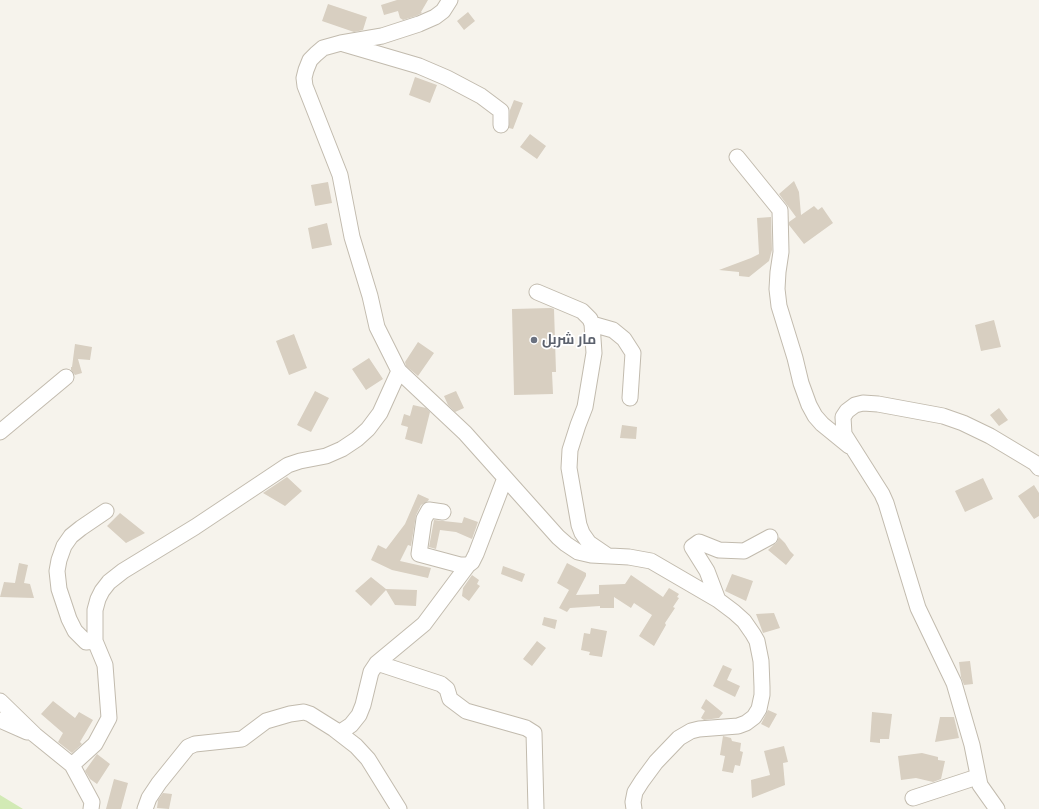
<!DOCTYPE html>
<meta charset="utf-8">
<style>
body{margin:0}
canvas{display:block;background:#f6f3ec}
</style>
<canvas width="1039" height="809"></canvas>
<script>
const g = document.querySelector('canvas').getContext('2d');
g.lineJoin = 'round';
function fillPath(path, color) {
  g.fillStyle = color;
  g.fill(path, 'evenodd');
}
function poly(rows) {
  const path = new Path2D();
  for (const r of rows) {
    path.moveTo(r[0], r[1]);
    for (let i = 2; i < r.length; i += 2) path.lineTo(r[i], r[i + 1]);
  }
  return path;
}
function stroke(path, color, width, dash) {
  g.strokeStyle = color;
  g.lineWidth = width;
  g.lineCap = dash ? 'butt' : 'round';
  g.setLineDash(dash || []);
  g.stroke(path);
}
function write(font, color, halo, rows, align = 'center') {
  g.font = font + ' Raleway,Cairo,sans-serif';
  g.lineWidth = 3.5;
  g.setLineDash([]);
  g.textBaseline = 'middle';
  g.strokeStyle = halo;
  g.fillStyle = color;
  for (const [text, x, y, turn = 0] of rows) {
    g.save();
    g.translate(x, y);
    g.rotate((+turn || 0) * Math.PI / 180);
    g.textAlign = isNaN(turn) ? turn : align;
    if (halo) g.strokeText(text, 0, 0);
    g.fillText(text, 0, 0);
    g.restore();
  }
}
fillPath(poly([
 [0,795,23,809,0,809]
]), '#d2eab5');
fillPath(poly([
 [397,0,428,0,421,12,422,13,416,16,403,20,400,18,398,11,384,15,381,5],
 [328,4,367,17,363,30,354,32,322,21],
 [468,12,475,21,464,30,457,21],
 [415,77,437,85,430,103,409,95],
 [514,100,523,103,513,129,509,128,510,110],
 [530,134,546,146,537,159,520,147],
 [794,181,799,192,801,215,814,206,818,210,822,207,833,223,804,244,789,225,789,222,796,217,779,194],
 [328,182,332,203,315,206,311,185],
 [771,217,772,250,769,261,749,277,739,276,739,272,719,270,751,258,759,254,757,218],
 [327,223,332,245,312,249,308,228],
 [551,308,554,309,556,372,552,372,553,394,514,395,512,309],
 [994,320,1001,347,981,351,975,325],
 [294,334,307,368,289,375,276,341],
 [418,342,434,353,418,376,406,366,405,362],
 [75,344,92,347,90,360,78,359,82,373,75,375,71,370,71,367,72,367],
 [369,358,383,379,366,390,352,369],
 [315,391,329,398,311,432,297,425],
 [456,391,464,408,455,412,448,405,444,396],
 [413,405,426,408,430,412,422,444,405,439,408,427,401,425,404,414,410,416],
 [999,408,1008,420,999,426,990,415],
 [622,425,637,427,636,439,620,438],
 [287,477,302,491,285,506,263,493],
 [983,478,993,499,965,512,955,491],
 [1034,485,1039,493,1039,516,1034,519,1018,496],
 [418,494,429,499,428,501,421,505,416,515,411,546,408,545,400,561,431,568,428,578,392,570,371,560,378,545,386,549,405,524],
 [120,513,145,533,126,543,107,526],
 [464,517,478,522,472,539,456,532,440,530,436,549,429,547,434,520,462,523],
 [779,537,785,543,790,551,794,555,786,565,768,550,777,542],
 [19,563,28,565,24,583,30,584,34,598,0,597,4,582,15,583],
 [567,563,586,573,586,576,576,595,599,594,599,585,625,584,631,575,663,597,669,588,679,594,677,597,679,598,673,607,675,608,665,623,666,625,654,646,639,636,652,615,634,603,631,608,614,597,614,608,600,608,600,606,570,608,567,612,559,608,569,590,557,583],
 [503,566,525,574,522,582,501,574],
 [732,574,753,581,746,601,725,591],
 [472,575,479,580,477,584,480,586,469,601,462,596,463,588],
 [371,577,386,589,417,590,416,606,395,605,386,590,371,606,355,591],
 [774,613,780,628,763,633,756,614],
 [544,617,557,620,555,629,542,625],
 [591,628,607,631,602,657,589,655,590,652,581,650,584,633,590,634],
 [537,641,546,648,532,666,523,659],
 [970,661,973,684,964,685,961,677,959,662],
 [723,665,732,669,727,680,740,686,735,697,713,686],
 [706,699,723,713,719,718,704,720,701,718,705,711,701,708],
 [53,701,75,718,79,712,93,720,80,742,82,744,72,753,58,742,63,733,41,714],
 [768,710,777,714,769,728,761,724],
 [872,712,892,714,889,739,880,739,880,743,870,742],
 [940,717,954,717,959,738,935,742],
 [723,736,731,738,732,741,741,743,740,751,743,752,740,766,735,765,733,773,722,771,725,756,720,755],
 [784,746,788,762,783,763,785,785,752,798,751,780,770,775,764,751],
 [922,753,938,757,938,760,945,761,941,779,933,782,916,778,901,780,898,756],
 [97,754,110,764,97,784,90,779,85,771],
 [114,779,128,783,121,809,106,809],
 [163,793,172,794,169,809,157,808,158,800]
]), '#d8cfc1');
const minor = poly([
 [450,0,443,11,435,17,419,24,382,36,341,43,323,48,316,54,310,60,306,70,304,78,305,86,340,175,352,237,370,296,377,327,399,371,465,433,558,537,566,544,578,552,591,555,629,557,651,561,718,600,734,612,744,621,753,634,757,641,761,661,762,687,762,695,759,709,754,717,746,723,738,726,699,729,691,731,679,738,656,762,642,781,635,792,633,802,634,809],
 [344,44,419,66,447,78,481,96,501,111,501,125],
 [737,157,780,210,781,252,778,272,777,289,779,306,795,358,801,383,809,405,815,416,822,424,849,446],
 [537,292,582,311,590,319,592,324,594,353,585,407,578,425,570,450,569,468,579,525,582,533,589,543,608,556],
 [592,324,613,330,624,339,633,353,630,398],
 [0,432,66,377],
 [443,512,429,510,424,519,419,554,460,565,468,565,472,562,476,554,505,478],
 [718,600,707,571,692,547,699,542,719,550,744,551,770,537],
 [95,641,86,642,75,631,69,619,59,589,57,571,59,560,64,546,71,536,81,528,106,511],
 [377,663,441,684,447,689,450,699,466,711,526,728,534,733,536,809],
 [0,701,35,735,72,765,92,802,91,809],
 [0,720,27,732],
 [339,733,351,725,359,715,363,705,371,672,377,663,424,624,468,565],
 [72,765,95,744,109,718,105,665,95,641,95,610,98,599,102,591,109,582,123,571,195,527,288,465,300,461,326,456,342,449,357,439,368,429,380,413,399,371],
 [913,798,977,777],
 [145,809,149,798,159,783,188,747,195,744,242,739,266,721,290,714,304,712,310,714,334,729,356,746,368,759,399,809],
 [997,809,980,785,972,745,954,683,918,608,886,503,882,494,844,434,843,417,847,411,855,405,863,403,878,404,943,416,963,423,990,436,1035,463,1039,468]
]);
stroke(minor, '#c2bbae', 17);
stroke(minor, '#fff', 15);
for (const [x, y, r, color] of [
 [534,340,4,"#6b7280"]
]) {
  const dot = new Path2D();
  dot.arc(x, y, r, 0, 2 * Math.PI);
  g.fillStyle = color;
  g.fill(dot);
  stroke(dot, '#fff', 1.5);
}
write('bold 14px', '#5b616d', '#fff', [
 ["مار شربل",542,340]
], 'left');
</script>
